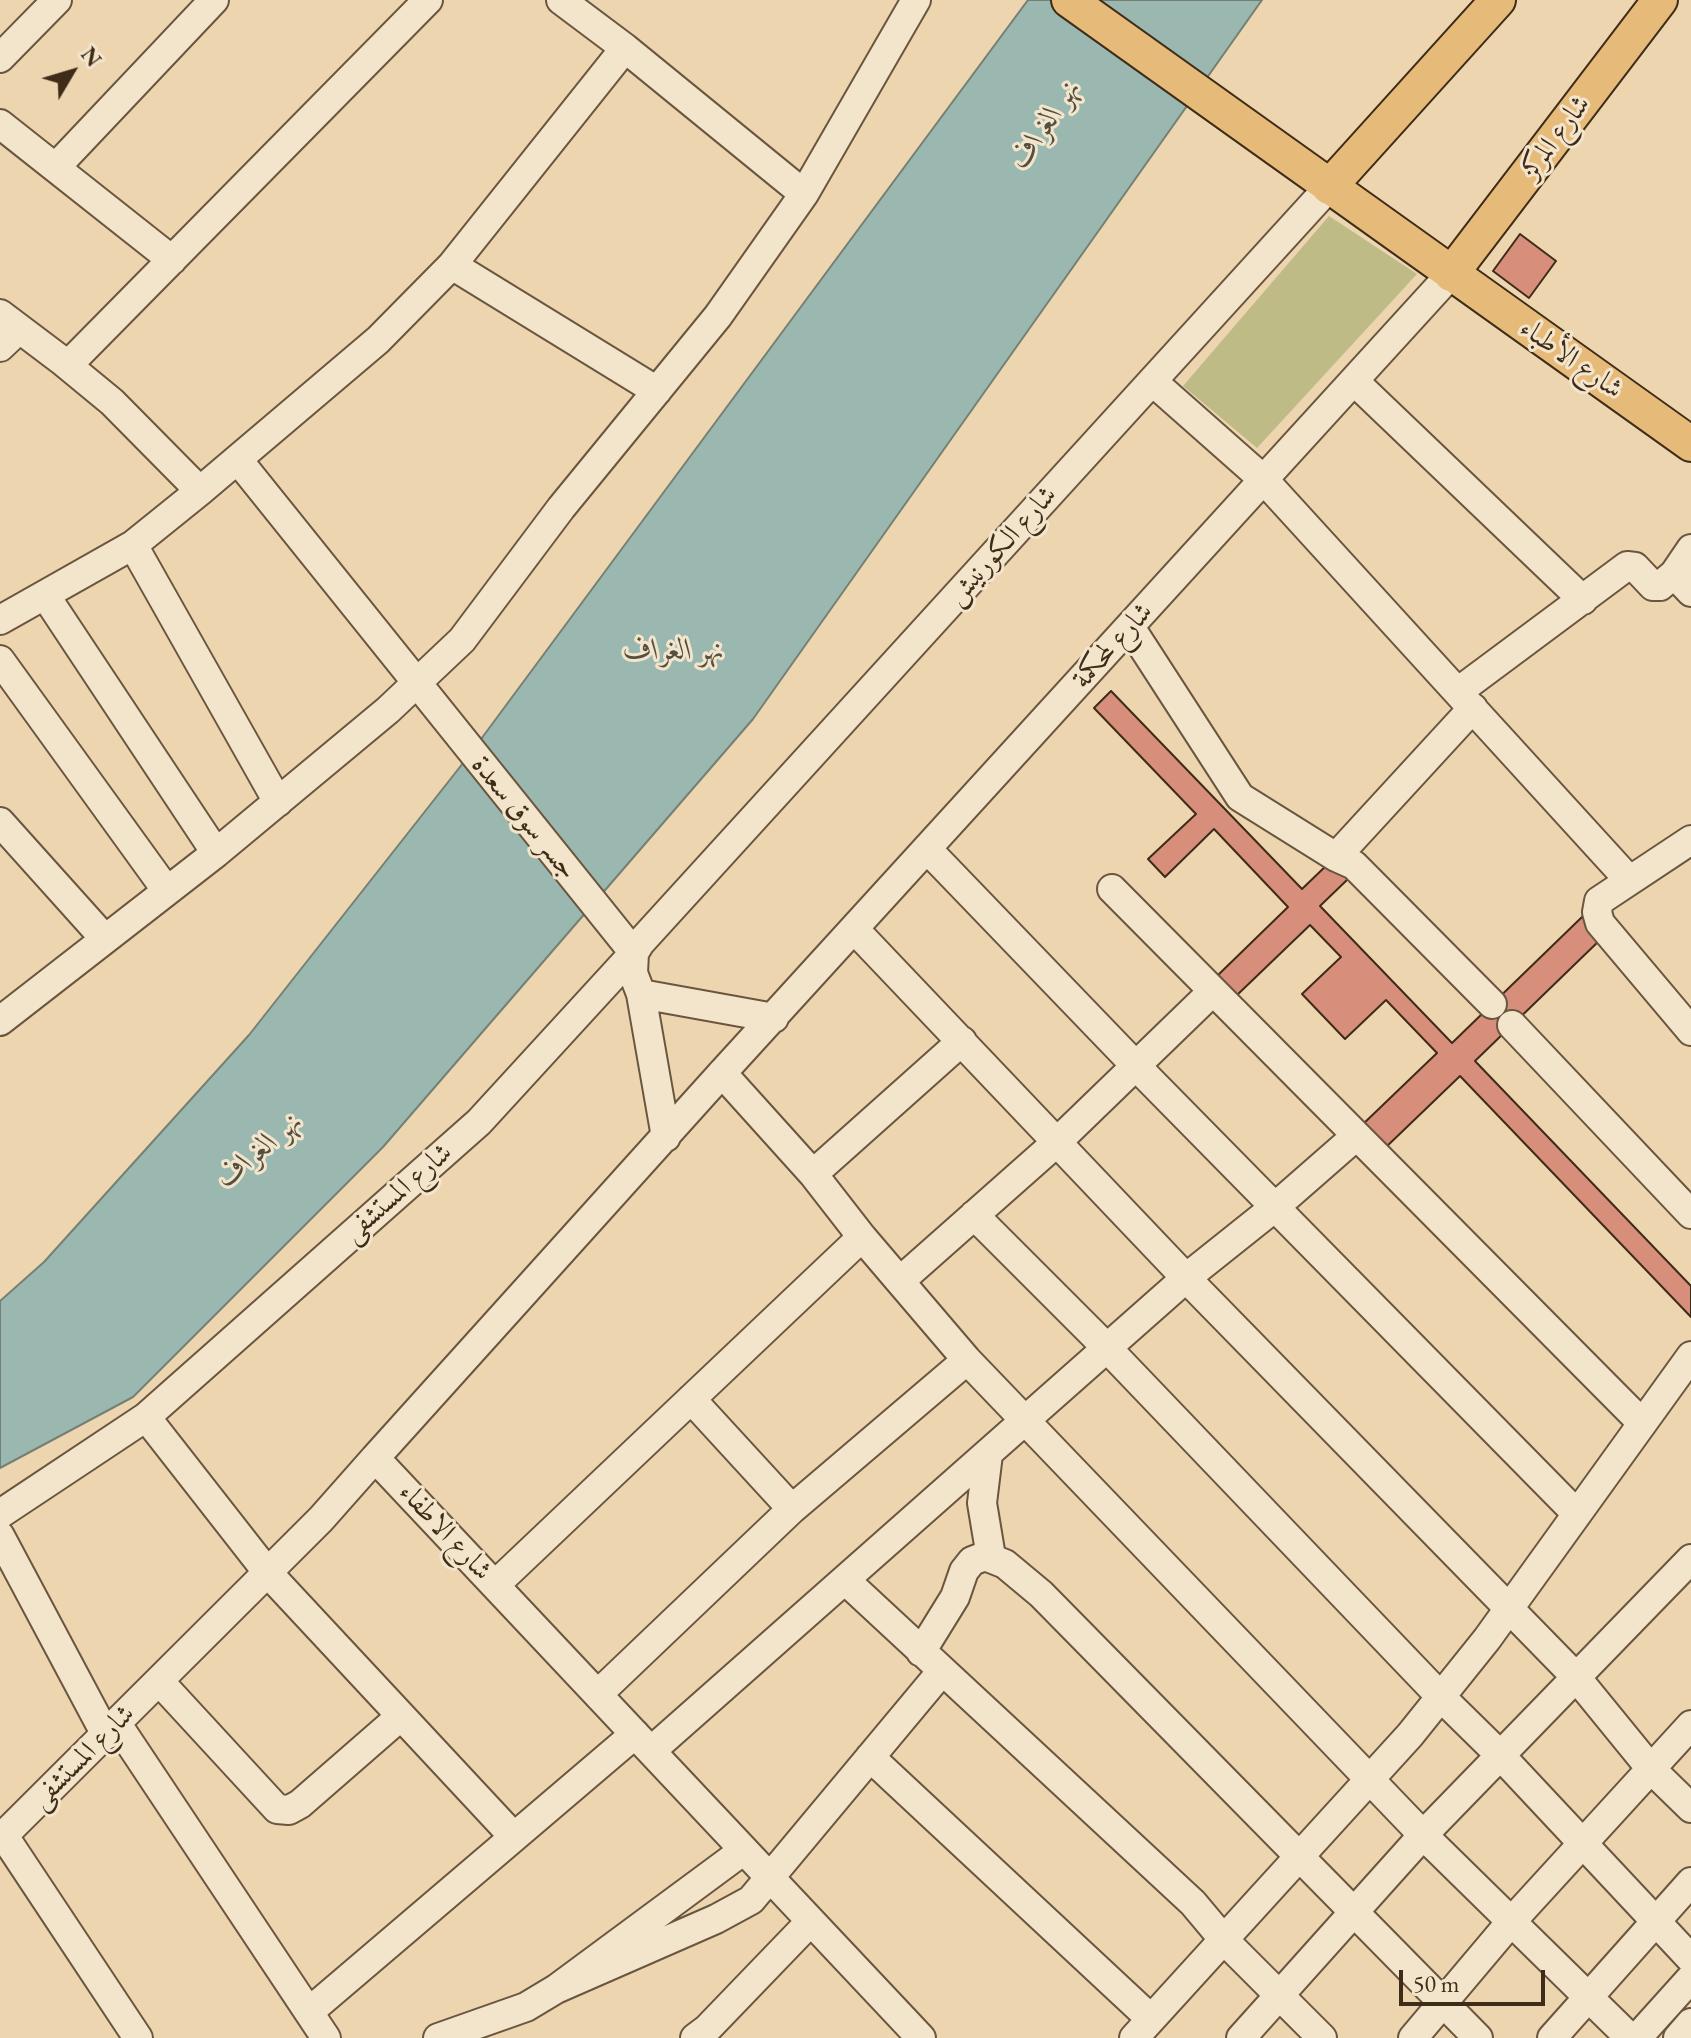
<!DOCTYPE html>
<meta charset="utf-8">
<style>
body{margin:0}
#map{position:relative;width:1691px;height:2038px;overflow:hidden;background:#edd5b0;font-family:"EB Garamond",serif}
canvas{display:block}
.north{position:absolute;left:32px;top:32px;width:80px;height:80px;-webkit-text-stroke:6px #f3e4cc;paint-order:stroke;rotate:52deg;font-size:22px;font-weight:700;line-height:32px;text-align:center;color:#3e2c19}
.north::after{content:'';display:block;margin:auto;width:28px;height:36px;background:#3e2c19;clip-path:polygon(50% 0,100% 100%,50% 72%,0 100%)}
.scale{position:absolute;left:1399px;top:1970px;width:146px;height:36px;box-sizing:border-box;border:4px solid #3e2c19;border-top:0;padding-left:10px;font-size:24px;line-height:28px;white-space:nowrap;color:#3e2c19;-webkit-text-stroke:6px #f3e4cc;paint-order:stroke}
</style>
<div id="map">
<canvas width="1691" height="2038"></canvas>
<div class="north">N</div>
<div class="scale">50 m</div>
</div>
<script>
const g = document.querySelector('canvas').getContext('2d');
g.lineJoin = 'round';
function fillPath(path, color) {
  g.fillStyle = color;
  g.fill(path, 'evenodd');
}
function poly(rows) {
  const path = new Path2D();
  for (const r of rows) {
    path.moveTo(r[0], r[1]);
    for (let i = 2; i < r.length; i += 2) path.lineTo(r[i], r[i + 1]);
  }
  return path;
}
function stroke(path, color, width, dash) {
  g.strokeStyle = color;
  g.lineWidth = width;
  g.lineCap = dash ? 'butt' : 'round';
  g.setLineDash(dash || []);
  g.stroke(path);
}
function write(font, color, halo, rows, align = 'center') {
  g.font = font + ' "EB Garamond",Amiri,serif';
  g.lineWidth = 6;
  g.setLineDash([]);
  g.textBaseline = 'middle';
  g.strokeStyle = halo;
  g.fillStyle = color;
  for (const [text, x, y, turn = 0] of rows) {
    g.save();
    g.translate(x, y);
    g.rotate((+turn || 0) * Math.PI / 180);
    g.textAlign = isNaN(turn) ? turn : align;
    if (halo) g.strokeText(text, 0, 0);
    g.fillText(text, 0, 0);
    g.restore();
  }
}
fillPath(poly([
 [1329,216,1417,274,1257,448,1183,386]
]), '#bfbb86');
const water = poly([
 [1028,0,1262,0,753,719,383,1147,133,1397,0,1468,0,1301,44,1262,249,1035,467,758,1028,0]
]);
fillPath(water, '#9ab8b0');
stroke(water, '#758074', 2);
const building = poly([
 [1520,234,1556,261,1529,298,1493,271,1520,234],
 [1111,691,1302,889,1331,861,1348,879,1320,906,1452,1043,1582,917,1602,938,1475,1061,1691,1286,1691,1317,1460,1076,1383,1150,1361,1126,1437,1053,1386,1000,1345,1039,1302,994,1341,957,1310,925,1235,997,1216,977,1288,907,1214,829,1165,877,1148,859,1196,814,1094,708,1111,691]
]);
fillPath(building, '#d78e7a');
stroke(building, '#3e2c19', 2);
const minor = poly([
 [561,0,625,48,804,194],
 [0,58,57,0],
 [0,124,172,260],
 [56,167,214,0],
 [452,265,657,391],
 [0,314,61,360,112,402,200,491],
 [0,347,19,329],
 [68,365,428,0],
 [1152,381,1264,480,1629,880],
 [1354,381,1583,600],
 [133,545,278,802],
 [1674,574,1691,592],
 [45,595,216,853],
 [0,620,133,545,200,491,378,340,452,265,625,48],
 [1130,627,1240,797,1336,857,1354,865,1492,1004],
 [0,660,167,891],
 [1459,691,1627,566,1635,567,1653,586,1660,586,1674,574,1691,549],
 [0,822,105,939],
 [1691,840,1599,901,1597,912,1600,923,1691,1031],
 [928,850,1136,1066,1577,1514],
 [1336,857,1473,708],
 [1112,889,1642,1423],
 [855,930,1186,1278,1576,1677,1651,1769,1691,1808],
 [641,994,774,1018],
 [0,1021,216,853,388,710,462,640,561,508,718,316,804,194,916,0],
 [1512,1025,1691,1214],
 [722,1073,813,1174,862,1237,967,1360,1423,1835,1630,2038],
 [666,1137,641,994,633,973,634,953,640,943,1329,187],
 [813,1174,962,1041],
 [974,1215,1108,1349,1441,1697,1500,1755,1691,1959],
 [900,1281,1057,1142,1212,992],
 [691,1399,792,1509,967,1360],
 [146,1417,268,1573,514,1837],
 [988,1454,982,1503,991,1557],
 [0,1514,146,1417,479,1122,634,953,238,460],
 [0,1536,106,1735],
 [845,1580,1193,1903,1224,1940,1322,2038],
 [495,1585,862,1237],
 [921,1652,955,1597,964,1571,972,1561,985,1556,1005,1564,1041,1594,1478,2038],
 [159,1681,277,1809,289,1810,300,1804,401,1716],
 [598,1694,792,1509],
 [117,1724,326,2038],
 [651,1751,1186,1278,1275,1207,1355,1137],
 [870,1757,1151,2019],
 [4,1836,138,2038],
 [0,1839,321,1519,375,1458],
 [556,1989,716,1919,751,1900,942,1671],
 [310,2011,635,1734],
 [438,2038,526,2007,556,1989,744,1850],
 [695,2038,707,2029,811,1921],
 [921,2038,375,1458,722,1073,1451,274],
 [1134,2038,1410,1735,1487,1639,1691,1356],
 [1241,2038,1423,1835,1691,1559],
 [1413,2038,1510,1923,1691,1725],
 [1552,2038,1691,1882],
 [1637,2038,1691,1978],
 [1678,2038,1691,2023]
]);
const major = poly([
 [1069,0,1691,444],
 [1329,187,1498,0],
 [1451,274,1660,0]
]);
stroke(minor, '#6a563f', 32);
stroke(major, '#3e2c19', 38);
stroke(minor, '#f3e4cc', 28);
stroke(major, '#e6ba78', 34);
write('28px', '#3e2c19', '#f3e4cc', [
 ["شارع المركز",1556,137,-53],
 ["شارع الأطباء",1571,359,35],
 ["شارع الكورنيش",1002,546,-48],
 ["شارع لمحكمة",1113,646,-48],
 ["جسر سوق سعدة",524,818,51],
 ["شارع المستشفى",398,1193,-41],
 ["شارع الاطفاء",445,1532,47],
 ["شارع المستشفى",83,1757,-45]
]);
write('italic 30px', '#554f3f', '#f3e4cc', [
 ["نهر الغراف",1046,124,-56],
 ["نهر الغراف",674,651],
 ["نهر الغراف",260,1150,-40]
]);
</script>
